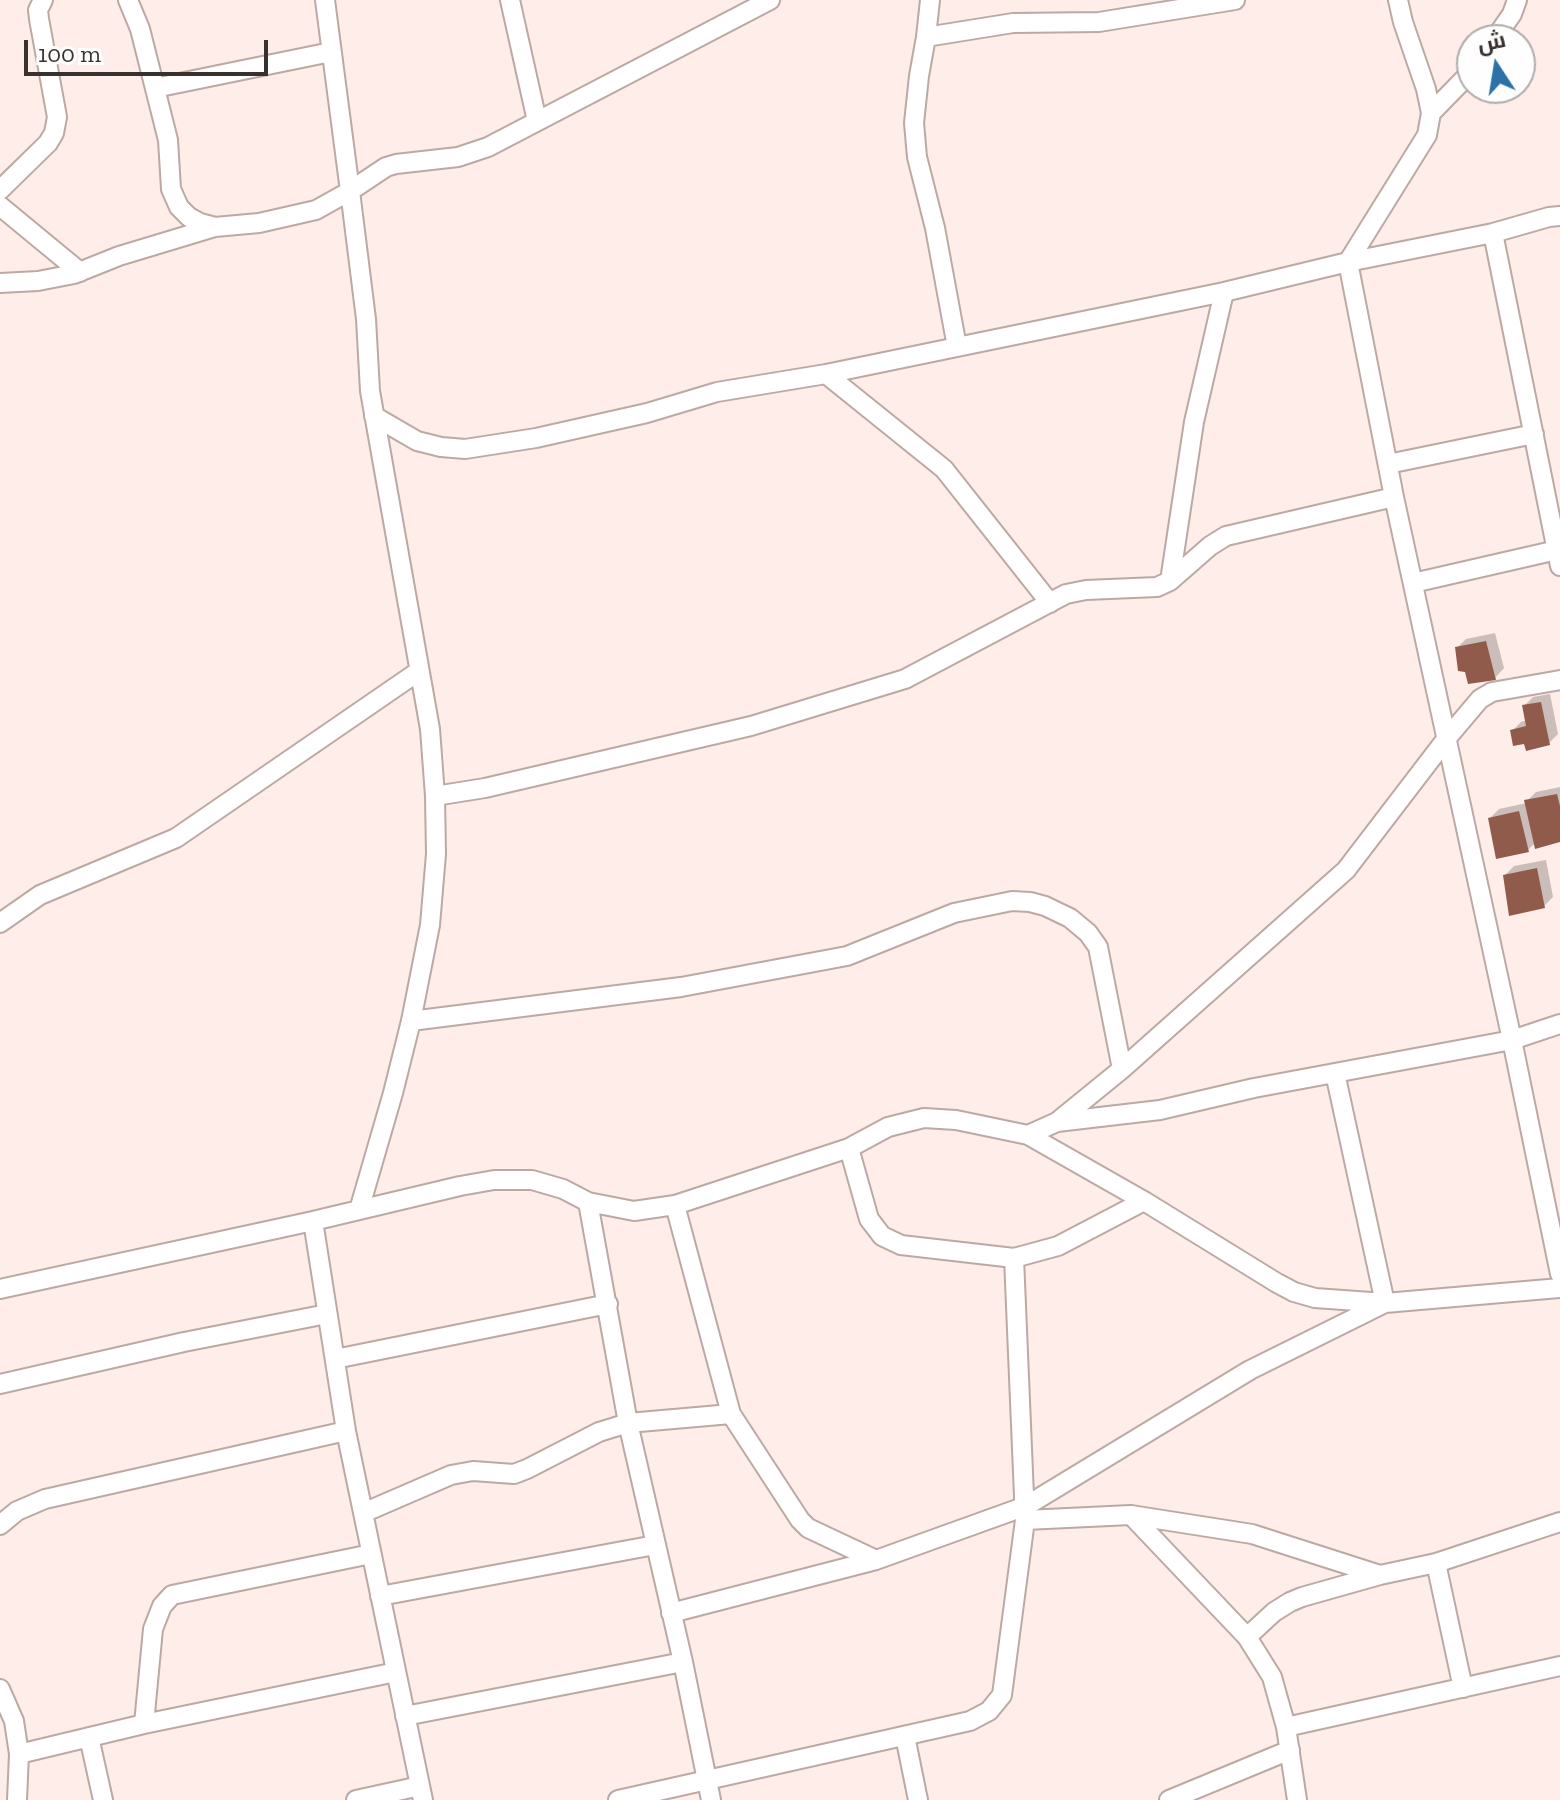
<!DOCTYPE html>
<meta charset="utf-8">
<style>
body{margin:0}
#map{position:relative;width:1560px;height:1800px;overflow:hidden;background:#feede8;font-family:"Zilla Slab",Cairo,serif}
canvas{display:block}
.north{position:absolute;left:1456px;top:24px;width:80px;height:80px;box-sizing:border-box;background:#fefefe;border:2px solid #afacab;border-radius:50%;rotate:348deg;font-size:22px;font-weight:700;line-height:32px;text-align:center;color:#39312e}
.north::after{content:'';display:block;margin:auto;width:28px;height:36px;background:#2d72a7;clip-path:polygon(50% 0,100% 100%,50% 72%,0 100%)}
.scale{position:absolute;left:24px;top:40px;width:244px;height:36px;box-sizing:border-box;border:4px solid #39312e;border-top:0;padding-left:10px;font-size:24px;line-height:28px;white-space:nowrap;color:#39312e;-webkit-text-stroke:6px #fefefe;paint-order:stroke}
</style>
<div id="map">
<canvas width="1560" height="1800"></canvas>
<div class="north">ش</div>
<div class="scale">100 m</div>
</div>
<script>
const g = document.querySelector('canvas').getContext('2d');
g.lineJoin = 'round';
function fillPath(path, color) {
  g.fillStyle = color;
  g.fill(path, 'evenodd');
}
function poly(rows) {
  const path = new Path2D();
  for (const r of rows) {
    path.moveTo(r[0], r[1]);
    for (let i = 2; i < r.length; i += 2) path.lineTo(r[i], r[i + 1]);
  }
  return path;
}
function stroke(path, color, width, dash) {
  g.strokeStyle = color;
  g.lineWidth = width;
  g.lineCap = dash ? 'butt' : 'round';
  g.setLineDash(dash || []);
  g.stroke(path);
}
fillPath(poly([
 [1495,633,1504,668,1495,678,1467,670,1457,648,1466,639],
 [1550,694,1558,734,1549,743,1526,742,1512,731,1521,722,1527,720,1524,706,1533,697],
 [1560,787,1560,840,1535,843,1528,850,1490,818,1499,809,1527,803,1527,801,1536,792],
 [1546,860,1553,897,1544,906,1505,875,1514,866]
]), '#0003');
fillPath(poly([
 [1486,641,1496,680,1468,684,1465,672,1458,671,1455,647],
 [1541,702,1550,745,1526,751,1524,744,1513,746,1510,730,1526,726,1522,705],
 [1557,794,1560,806,1560,842,1535,849,1524,800],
 [1519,811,1529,852,1496,859,1488,818],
 [1537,868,1545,908,1509,916,1503,875]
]), '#905b4b');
const minor = poly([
 [128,0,140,29,168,140,171,189,179,207,189,217,200,223,215,227,259,223,316,210,350,191,366,319,370,391,430,729,435,796,436,854,430,925,411,1021,393,1093,359,1210],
 [325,0,350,191,386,167,396,164,458,157,488,147,770,0],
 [510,0,537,121],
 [930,0,926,37,919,76,914,123,917,157,935,228,957,347],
 [1398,0,1403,22,1426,89,1431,113,1427,135,1348,262,1394,497,1512,1040,1560,1274],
 [926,37,1013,23,1099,22,1235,0],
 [1494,40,1512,14,1517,0],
 [155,88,331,52],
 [1431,113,1472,71],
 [0,190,48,143,54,133,57,117,39,19,38,10,43,0],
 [0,206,80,272],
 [1493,233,1560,566],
 [0,283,38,281,74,274,119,256,215,227],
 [826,374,944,469,1050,603],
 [374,416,417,441,441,447,465,449,536,438,647,413,717,392,826,374,1224,292,1348,262,1493,233,1549,217,1560,216],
 [1388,464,1534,434],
 [1170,581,1194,422,1224,292],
 [1413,583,1557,550],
 [435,796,485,788,751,726,905,679,1066,594,1086,590,1157,587,1170,581,1210,546,1226,536,1394,497],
 [0,923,40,895,176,838,419,671],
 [411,1021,681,987,847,956,954,913,1012,901,1030,902,1045,906,1070,918,1088,933,1098,947,1122,1069],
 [1057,1122,1160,1110,1254,1088,1512,1040,1560,1024],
 [1028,1135,1144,1201,1277,1283,1294,1292,1315,1298,1385,1303,1560,1288],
 [849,1148,869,1219,882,1236,901,1245,1014,1258,1058,1246,1144,1201],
 [588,1202,634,1211,675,1205,849,1148,888,1127,924,1118,956,1120,1028,1135,1057,1122,1122,1069,1346,870,1447,738,1480,699,1492,692,1560,680],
 [675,1205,731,1414,800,1520,808,1528,876,1560],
 [313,1221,460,1186,494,1180,532,1180,563,1189,588,1202,628,1423,683,1662,711,1800],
 [1014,1258,1025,1520,1131,1515,1252,1534,1380,1575],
 [0,1289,313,1221,346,1431,423,1800],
 [335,1359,608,1304],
 [0,1384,184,1342,327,1314],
 [363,1513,451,1475,473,1471,514,1474,527,1469,599,1432,628,1423,731,1414],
 [1131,1515,1247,1637,1272,1677,1286,1727,1297,1800],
 [0,1525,17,1511,45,1499,346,1431],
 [1436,1563,1463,1688],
 [380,1596,655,1545],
 [671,1613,876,1560,1026,1506,1250,1370,1385,1303,1335,1073],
 [1247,1637,1274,1612,1290,1602,1302,1597,1380,1575,1436,1563,1560,1522],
 [0,1689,14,1721,19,1754,17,1800],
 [405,1716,683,1662],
 [144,1724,153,1629,162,1606,172,1595,371,1554],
 [1286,1727,1560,1666],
 [905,1736,918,1800],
 [89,1737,103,1800],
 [19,1754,144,1724,396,1672],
 [356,1800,420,1786],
 [618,1800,970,1721,989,1711,1002,1695,1025,1520],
 [1169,1800,1290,1750]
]);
stroke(minor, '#bca9a3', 22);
stroke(minor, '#fff', 18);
</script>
